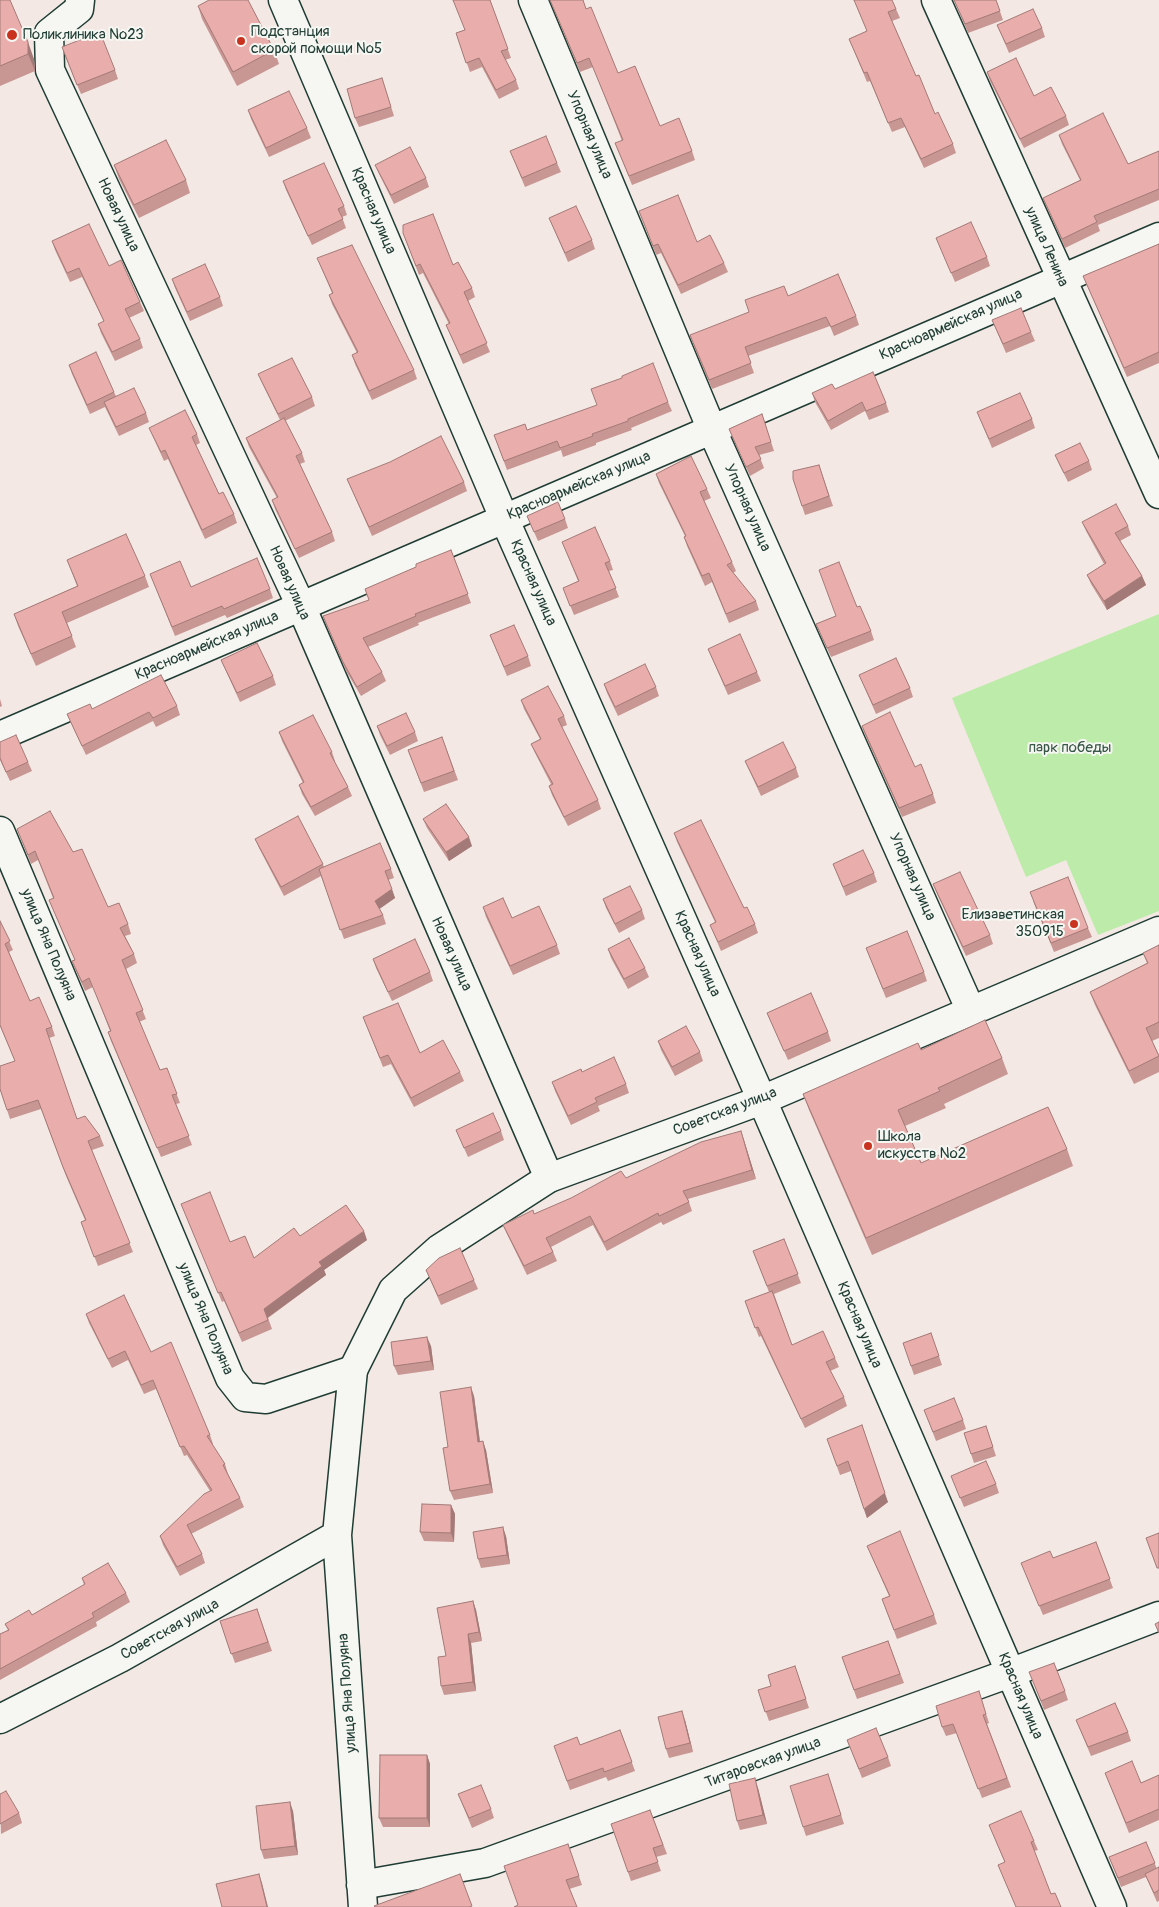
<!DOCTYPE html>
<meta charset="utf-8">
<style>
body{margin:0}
canvas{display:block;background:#f3e8e4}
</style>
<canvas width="1159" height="1907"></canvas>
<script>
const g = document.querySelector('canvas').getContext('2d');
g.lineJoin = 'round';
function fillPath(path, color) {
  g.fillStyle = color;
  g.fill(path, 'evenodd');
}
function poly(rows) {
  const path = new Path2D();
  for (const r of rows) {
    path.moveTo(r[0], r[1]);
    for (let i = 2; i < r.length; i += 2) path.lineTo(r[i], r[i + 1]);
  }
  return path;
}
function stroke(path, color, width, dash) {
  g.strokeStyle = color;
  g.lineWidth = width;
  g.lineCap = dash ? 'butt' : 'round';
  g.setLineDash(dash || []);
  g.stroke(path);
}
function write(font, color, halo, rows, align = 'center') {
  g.font = font + ' Pangolin,sans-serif';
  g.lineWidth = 4;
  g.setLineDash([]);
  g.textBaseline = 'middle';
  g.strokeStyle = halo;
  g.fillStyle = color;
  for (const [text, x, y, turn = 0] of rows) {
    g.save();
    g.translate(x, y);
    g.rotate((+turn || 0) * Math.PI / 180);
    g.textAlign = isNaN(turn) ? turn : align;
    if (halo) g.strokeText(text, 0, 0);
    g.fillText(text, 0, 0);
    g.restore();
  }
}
fillPath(poly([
 [1159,614,1159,911,1098,935,1066,860,1026,877,952,698]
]), '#bdebaa');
const street = poly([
 [80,0,79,9,49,33,50,70,301,606,549,1178],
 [283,0,504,518,762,1100,1112,1907],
 [533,0,712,430,971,1011],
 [0,736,1159,237],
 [0,831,230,1378,245,1397,266,1399,353,1370,337,1535,363,1907],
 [0,1719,120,1658,337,1535],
 [361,1885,485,1863,1010,1673,1159,1616]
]);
const secondary = poly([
 [936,0,1159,494],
 [353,1370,393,1290,439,1249,549,1178,762,1100,1159,931]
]);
stroke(street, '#1f3d34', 31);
stroke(secondary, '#1f3d34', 31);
stroke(street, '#f6f6f2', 28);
stroke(secondary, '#f6f6f2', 28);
fillPath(poly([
 [0,0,34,59,35,71,0,86],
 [490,0,511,58,505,60,516,80,519,89,499,99,482,67,470,72,456,33,464,30],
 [550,0,583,0,586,9,618,73,660,126,692,151,695,160,632,185,615,143,622,141,593,67,580,72],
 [854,0,896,9,900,18,892,21,916,76,935,114,953,144,956,153,924,168,905,127,892,132,870,81,867,82,849,39,867,31],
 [954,0,996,0,1003,20,968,33],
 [198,6,274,50,279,64,237,86,202,19],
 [997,25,1042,28,1045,37,1009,53],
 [65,56,115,70,118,79,81,94],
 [987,72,1034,96,1066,116,1069,125,1024,148,990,81],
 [382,78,394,116,359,127,355,118],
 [248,110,307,128,311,138,269,157,251,119],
 [1059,135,1128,164,1159,151,1159,200,1098,225,1100,231,1065,248,1043,198,1080,180,1062,144],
 [510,151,557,163,561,172,525,187],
 [114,165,186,180,190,193,139,218,119,179],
 [375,165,426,178,429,187,394,204,379,174],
 [283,181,344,206,347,215,342,217,346,228,312,245,286,190],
 [639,211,697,242,724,263,728,272,681,294,661,253,656,255],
 [549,218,592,240,595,249,568,262],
 [403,233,453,265,472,288,475,297,468,301,490,352,463,364,446,325,449,324,423,273,419,275],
 [936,238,987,257,990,266,955,282],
 [52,241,109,266,140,302,144,311,129,318,140,339,143,348,115,361,101,333,98,324,104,322,82,277,70,282,55,250],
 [1159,244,1159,363,1127,377,1083,276],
 [317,258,414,370,417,379,372,400,355,364,352,355,357,353,332,304,329,295,332,293],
 [172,279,220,297,223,306,190,321,175,288],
 [788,296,856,316,859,325,834,336,830,326,748,356,754,373,712,389,693,344,749,312],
 [992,320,1031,332,1035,341,1006,353],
 [69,365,114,392,116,396,146,413,149,422,119,436,105,407,90,414,72,374],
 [258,374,312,397,315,406,285,421,302,453,305,462,300,464,332,532,335,541,299,558,275,509,272,500,277,498,249,447,246,438,280,420,262,383],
 [835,389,886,403,889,412,869,420,865,411,831,430,815,402,812,393],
 [668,402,672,411,631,428,632,430,596,443,596,445,563,457,561,450,507,470,494,435,527,430],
 [977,412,1032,419,1035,428,992,448],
 [762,414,774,451,759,455,764,468,750,476,729,429],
 [149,428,197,434,200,443,196,445,219,494,234,514,237,523,205,539,168,459,164,461,153,437],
 [1055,455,1089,461,1092,470,1068,482,1059,464],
 [819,465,833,506,805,515,793,479],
 [656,474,707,489,711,498,704,501,732,562,736,571,733,573,756,601,759,610,729,623,712,582,705,586,687,546,684,537,685,536,659,483],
 [347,479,464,482,467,491,372,536],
 [527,516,565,519,568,528,538,541],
 [1082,522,1128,526,1131,535,1120,541,1142,576,1146,585,1107,610,1091,584,1087,575,1104,564,1086,531],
 [562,542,610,561,613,570,609,571,619,597,574,615,563,588,578,581],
 [451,550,471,603,418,623,419,625,368,647,382,672,386,681,361,696,346,671,323,616,369,600,365,589,416,567],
 [67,560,145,576,149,587,67,623,76,647,36,666,18,626,14,614,77,586],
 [150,574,191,587,270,589,273,598,227,618,225,615,175,636],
 [857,607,871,631,874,640,831,657,816,624],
 [490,635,528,656,531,666,507,676],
 [708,649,757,672,761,681,728,695],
 [221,660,273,676,276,685,240,702,225,669],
 [859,675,910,688,913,697,876,714],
 [604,684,656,687,659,696,618,716,607,693],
 [0,699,2,706,0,707],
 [521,700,564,716,567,725,562,727,598,800,601,809,568,826,552,795,549,786,551,784,535,753,531,744,540,739,524,709],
 [177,706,180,715,156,727,153,721,86,755,71,723,67,714],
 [377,726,415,732,418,741,390,755,380,735],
 [862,726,915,767,933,794,936,803,902,817,865,735],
 [279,732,332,752,335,761,334,761,348,787,352,796,315,816,302,794,299,785,303,783,282,741],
 [442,737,458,780,424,792,408,750],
 [0,742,28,762,32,771,10,781,0,760],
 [745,761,796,768,799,777,761,796,749,770],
 [423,819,472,846,449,861,427,828],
 [17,829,73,852,108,907,128,924,131,934,125,936,134,954,137,963,126,969,146,1019,139,1022,160,1070,167,1068,180,1103,176,1104,192,1145,161,1157,111,1041,108,1032,110,1031,93,987,85,991,76,971,72,961,75,960,49,900,53,898,38,860,31,864],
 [674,833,744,908,755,924,758,933,721,951,710,925,715,922,677,842],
 [255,839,323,864,324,867,391,869,394,878,388,880,395,898,379,909,383,915,386,924,344,939,321,876,284,896,259,848],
 [833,864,874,873,877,882,846,896],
 [933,884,990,935,993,944,966,956,937,894],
 [603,899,642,910,645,919,619,933,606,908],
 [1033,901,1088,928,1092,937,1054,952],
 [483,907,512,918,557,945,560,954,513,975,486,917],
 [0,921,13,950,9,952,30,1001,52,1027,55,1036,49,1038,77,1119,100,1136,104,1146,92,1150,133,1252,98,1266,81,1222,85,1220,66,1176,41,1109,10,1119,0,1089,15,1061,0,1026],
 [1159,945,1159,1038,1152,1041,1159,1055,1159,1072,1134,1084,1095,1005,1090,992,1147,963,1143,953],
 [866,948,924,972,927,981,886,998],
 [608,949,645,968,649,977,628,989,611,958],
 [373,959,430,972,433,981,392,1001,376,968],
 [767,1013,828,1032,831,1041,788,1060],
 [363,1017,420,1053,460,1072,464,1081,414,1107,391,1064,383,1067],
 [658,1041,700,1052,703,1061,675,1076,661,1050],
 [921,1050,1002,1058,1008,1074,944,1104,946,1108,905,1126,921,1163,1067,1149,1073,1166,872,1255,809,1110,803,1094],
 [582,1072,626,1084,629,1093,598,1106,600,1111,571,1125,555,1091,552,1082],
 [456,1130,501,1131,504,1140,468,1157],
 [741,1131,756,1179,688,1199,692,1211,663,1225,661,1222,607,1251,593,1225,551,1247,557,1261,527,1275,507,1234,503,1225,534,1214,626,1178],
 [181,1204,230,1242,254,1258,300,1236,367,1240,324,1270,326,1275,268,1318,272,1329,242,1342,224,1301,222,1302],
 [784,1239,801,1283,774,1294,792,1345,835,1358,839,1367,830,1371,844,1397,847,1406,805,1428,761,1336,759,1337,745,1301,769,1292,753,1251],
 [426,1270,474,1280,478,1289,441,1305],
 [86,1314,151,1352,210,1435,213,1444,212,1444,225,1464,228,1474,240,1498,244,1507,191,1534,202,1554,205,1563,180,1576,163,1545,160,1536,210,1491,187,1455,184,1456,156,1389,144,1394,128,1360,112,1368,89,1323],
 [931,1333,942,1365,914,1375,903,1343],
 [431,1346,434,1370,398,1375,394,1366],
 [474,1396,480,1441,486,1450,493,1493,454,1500,450,1491,448,1447],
 [924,1410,963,1420,966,1429,936,1441],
 [986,1426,996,1456,974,1463,964,1433],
 [827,1439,888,1502,867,1518,851,1471,840,1475],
 [951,1476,996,1484,999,1493,964,1507],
 [451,1505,455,1514,454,1542,424,1541,420,1532],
 [506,1536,510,1564,481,1568,478,1559],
 [1096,1542,1113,1588,1043,1615,1021,1563,1053,1558],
 [867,1546,934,1615,937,1624,897,1639,882,1599,889,1596],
 [82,1578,126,1593,130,1602,96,1622,97,1626,0,1680,0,1634,8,1630,5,1624,32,1615,84,1585],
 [473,1601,476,1610,482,1641,471,1643,476,1691,444,1695,441,1686,446,1656],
 [257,1609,272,1651,235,1663,220,1621],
 [888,1641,904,1683,857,1699,842,1657],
 [798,1675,809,1708,769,1721,758,1690,771,1686],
 [1033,1681,1065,1691,1068,1700,1044,1710],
 [979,1691,989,1723,987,1724,1011,1787,982,1798,957,1733,946,1736,942,1727],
 [685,1720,693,1752,669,1758,666,1749],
 [1076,1720,1128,1732,1131,1741,1091,1756],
 [620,1730,635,1771,608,1781,606,1777,570,1790,554,1746,580,1745],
 [847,1740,888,1757,891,1766,862,1778],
 [427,1755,430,1764,430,1827,383,1827,379,1818],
 [1105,1773,1141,1783,1159,1775,1159,1820,1129,1833],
 [831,1783,844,1824,806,1836,803,1827],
 [758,1788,767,1824,740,1830,737,1821],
 [0,1794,19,1813,22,1823,1,1834],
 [458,1794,491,1809,494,1818,472,1828],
 [650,1810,667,1854,656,1857,661,1871,631,1881,611,1824],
 [293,1811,298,1855,264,1859,261,1850],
 [989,1825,1034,1841,1038,1850,1034,1851,1051,1894,1061,1907,1016,1907,998,1865,1005,1863],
 [1146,1842,1157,1869,1159,1867,1159,1901,1157,1902,1146,1877,1121,1887,1109,1857],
 [568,1844,582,1885,518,1905]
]), '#c89693');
fillPath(poly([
 [28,42,34,59,35,71,28,54],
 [1142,576,1146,585,1107,610,1104,601],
 [469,837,472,846,449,861,446,852],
 [392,889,395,898,378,910,375,901],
 [741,1131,744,1140,756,1179,752,1170],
 [364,1231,367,1240,324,1270,326,1275,267,1318,264,1309,319,1262],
 [427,1337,431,1346,434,1370,431,1361],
 [471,1387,474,1396,481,1451,478,1442],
 [862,1425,888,1502,867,1518,864,1509],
 [483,1441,486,1450,493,1493,490,1484],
 [451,1505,455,1514,454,1542,451,1533],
 [503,1527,506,1536,510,1564,507,1555],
 [473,1601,476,1610,482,1641,479,1632],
 [468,1634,471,1643,476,1691,473,1682],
 [682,1711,685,1720,693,1752,690,1743],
 [427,1755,430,1764,430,1827,427,1818],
 [755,1778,758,1788,767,1824,763,1815],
 [290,1802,293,1811,298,1855,295,1846],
 [259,1874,262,1883,268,1907,267,1907]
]), '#a37a78');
const building = poly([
 [0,0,10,0,28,42,28,54,0,66,0,0],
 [209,0,248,0,274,50,233,72,198,6,209,0],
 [453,0,490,0,508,49,501,51,516,80,496,90,479,58,466,63,456,33,465,30,453,0],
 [550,0,583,0,586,9,591,7,618,73,635,66,660,126,679,118,692,151,629,176,615,143,623,140,589,58,577,63,550,0],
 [854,0,892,0,896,9,888,12,916,76,919,75,935,114,938,112,953,144,921,159,901,118,888,123,867,72,864,73,849,39,867,31,854,0],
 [954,0,996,0,1000,11,965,24,954,0],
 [1033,9,1042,28,1006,44,997,25,1033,9],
 [100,32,115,70,77,85,62,47,100,32],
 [1016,58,1034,96,1051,87,1066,116,1020,139,987,72,1016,58],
 [382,78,391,107,355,118,347,89,382,78],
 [289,91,307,128,266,148,248,110,289,91],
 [1103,113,1128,164,1159,151,1159,189,1094,216,1097,222,1062,239,1043,198,1081,180,1059,135,1103,113],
 [546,136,557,163,522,178,510,151,546,136],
 [166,140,186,180,134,205,114,165,166,140],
 [410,147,426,178,391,195,375,165,410,147],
 [324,163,344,206,338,209,343,219,308,236,283,181,324,163],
 [678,195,697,242,710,235,724,263,678,285,658,244,653,246,639,211,678,195],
 [576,206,592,240,565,253,549,218,576,206],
 [433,214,453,265,458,262,472,288,464,292,487,343,460,355,446,325,450,323,420,264,416,266,403,233,403,225,433,214],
 [971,222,987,257,951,273,936,238,971,222],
 [89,224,109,266,121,260,140,302,125,309,140,339,112,352,98,324,104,321,79,268,67,273,52,241,89,224],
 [1159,244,1159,352,1124,368,1083,276,1159,244],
 [352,245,414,370,369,391,352,355,358,352,329,295,333,293,317,258,352,245],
 [205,264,220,297,187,312,172,279,205,264],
 [838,274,856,316,831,327,826,317,745,347,751,363,709,380,690,335,749,312,745,300,784,286,788,296,838,274],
 [1021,308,1031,332,1003,344,992,320,1021,308],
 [96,352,114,392,87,405,69,365,96,352],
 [292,358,312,397,278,414,258,374,292,358],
 [653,363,668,402,628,419,628,421,592,434,593,436,560,448,557,441,504,461,494,435,525,424,527,430,597,405,591,389,622,378,622,376,653,363],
 [873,372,886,403,866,411,862,402,828,421,812,393,832,384,835,389,873,372],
 [134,388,146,413,116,427,104,402,134,388],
 [1020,393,1032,419,989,439,977,412,1020,393],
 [185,410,197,434,192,437,219,494,223,492,234,514,202,530,165,450,161,452,149,428,185,410],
 [762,414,771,442,755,447,761,459,746,467,729,429,762,414],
 [284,418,302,453,296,456,332,532,295,549,272,500,278,497,246,438,284,418],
 [441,436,464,482,369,527,347,479,390,462,441,436],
 [1080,443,1089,461,1064,473,1055,455,1080,443],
 [691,456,707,489,700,492,732,562,727,565,756,601,726,614,709,573,702,576,684,537,686,536,656,474,691,456],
 [819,465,829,496,802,506,793,479,793,471,819,465],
 [558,502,565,519,534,532,527,516,558,502],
 [1116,504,1128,526,1115,533,1142,576,1104,601,1087,575,1106,563,1082,522,1116,504],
 [595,527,610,561,605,563,616,588,570,606,563,588,579,581,562,542,595,527],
 [126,534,145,576,62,612,72,636,31,654,14,614,78,586,67,560,126,534],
 [451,550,468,594,415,614,416,616,363,638,382,672,357,687,343,662,323,616,369,600,365,589,416,567,416,564,451,550],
 [257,558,270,589,224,609,222,606,172,627,150,574,180,561,191,587,257,558],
 [839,562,857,607,860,606,871,631,827,648,816,624,836,616,819,570,839,562],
 [514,625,528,656,504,667,490,635,514,625],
 [740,634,757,672,725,686,708,649,740,634],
 [257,643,273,676,237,693,221,660,257,643],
 [896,658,910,688,873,705,859,675,896,658],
 [645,664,656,687,615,707,604,684,645,664],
 [161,675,177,706,153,718,149,712,82,746,67,714,90,704,92,709,161,675],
 [548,686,564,716,558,719,598,800,564,817,549,786,553,784,531,744,541,739,521,700,548,686],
 [890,712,915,767,921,764,933,794,899,808,862,726,890,712],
 [406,713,415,732,387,746,377,726,406,713],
 [313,715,332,752,330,753,348,787,311,807,299,785,304,782,279,732,313,715],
 [16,735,28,762,6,772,0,758,0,742,16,735],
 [442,737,454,771,421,783,408,750,442,737],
 [783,742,796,768,758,787,745,761,783,742],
 [446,804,469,837,446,852,423,819,446,804],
 [50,811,73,852,82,849,108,907,119,903,128,924,120,928,134,954,122,960,143,1010,136,1013,160,1070,167,1068,177,1094,172,1095,189,1136,157,1148,108,1032,111,1031,89,978,82,982,72,961,75,960,49,900,54,898,35,851,28,855,17,829,50,811],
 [298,816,323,864,281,887,255,839,298,816],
 [701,820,744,908,747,907,755,924,718,942,710,925,716,922,674,833,701,820],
 [380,843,391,869,385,871,392,889,375,901,383,915,340,930,319,869,380,843],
 [863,850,874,873,843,887,833,864,863,850],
 [960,872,990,935,963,947,933,884,960,872],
 [1068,877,1088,928,1051,943,1030,892,1068,877],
 [630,886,642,910,615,924,603,899,630,886],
 [503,898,512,918,539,906,557,945,510,966,483,907,503,898],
 [0,921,10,941,5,944,30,1001,39,997,52,1027,46,1029,77,1119,85,1116,100,1136,88,1141,130,1243,94,1257,81,1222,86,1220,63,1167,38,1100,7,1110,0,1089,0,1066,15,1061,0,1025,0,921],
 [907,931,924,972,883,989,866,948,907,931],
 [629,938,645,968,624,979,608,949,629,938],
 [415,939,430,972,388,992,373,959,415,939],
 [1159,945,1159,1022,1146,1028,1159,1056,1129,1071,1090,992,1148,963,1143,953,1159,945],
 [811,993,828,1032,784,1051,767,1013,811,993],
 [398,1003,420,1053,443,1040,460,1072,411,1098,388,1055,380,1058,363,1017,398,1003],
 [985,1020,1002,1058,938,1088,940,1091,898,1110,921,1163,1048,1107,1067,1149,866,1238,803,1094,918,1043,921,1050,985,1020],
 [686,1026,700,1052,672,1067,658,1041,686,1026],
 [614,1057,626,1084,595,1098,597,1102,568,1116,552,1082,581,1069,582,1072,614,1057],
 [493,1113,501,1131,464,1148,456,1130,493,1113],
 [741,1131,752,1170,683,1191,689,1202,659,1216,658,1213,604,1242,590,1216,546,1238,553,1252,524,1266,503,1225,533,1210,534,1214,571,1198,621,1171,626,1178,701,1142,741,1131],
 [210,1192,230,1242,245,1236,254,1258,294,1228,300,1236,346,1205,364,1231,319,1262,322,1266,264,1309,268,1320,239,1333,221,1292,218,1293,181,1204,210,1192],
 [784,1239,798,1274,767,1286,753,1251,784,1239],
 [460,1248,474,1280,438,1296,426,1270,439,1258,460,1248],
 [772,1291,792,1345,823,1331,835,1358,826,1362,844,1397,801,1419,758,1327,755,1328,745,1301,772,1291],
 [124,1295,151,1352,171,1342,210,1435,207,1436,225,1464,223,1465,240,1498,187,1525,202,1554,177,1567,160,1536,204,1494,212,1490,184,1446,180,1447,153,1380,141,1385,125,1351,108,1359,86,1314,124,1295],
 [931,1333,939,1356,911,1366,903,1343,931,1333],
 [427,1337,431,1361,394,1366,391,1342,427,1337],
 [471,1387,478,1442,483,1441,490,1484,450,1491,443,1448,448,1447,440,1392,471,1387],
 [954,1398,963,1420,933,1432,924,1410,954,1398],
 [862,1425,885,1493,864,1509,848,1461,837,1466,827,1439,862,1425],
 [986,1426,993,1447,971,1454,964,1433,986,1426],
 [986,1461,996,1484,960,1498,951,1476,986,1461],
 [422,1504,451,1505,451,1533,420,1532,422,1504],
 [503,1527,507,1555,478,1559,473,1532,503,1527],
 [900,1531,934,1615,894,1630,882,1599,890,1596,867,1546,900,1531],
 [1159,1533,1159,1568,1157,1568,1146,1538,1159,1533],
 [1096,1542,1110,1579,1039,1606,1021,1563,1050,1551,1053,1558,1096,1542],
 [108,1563,126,1593,92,1613,94,1617,0,1669,0,1634,9,1630,5,1624,29,1610,32,1615,85,1584,82,1578,108,1563],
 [473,1601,479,1632,468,1634,473,1682,441,1686,438,1657,446,1656,437,1608,473,1601],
 [257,1609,268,1642,231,1654,220,1621,257,1609],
 [1159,1622,1159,1633,1155,1624,1159,1622],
 [888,1641,900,1674,854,1690,842,1657,888,1641],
 [1054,1663,1065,1691,1041,1701,1029,1672,1054,1663],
 [795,1666,806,1699,765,1712,758,1690,771,1686,768,1675,795,1666],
 [979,1691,986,1714,983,1715,1007,1778,978,1789,953,1724,942,1727,936,1706,979,1691],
 [1115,1703,1128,1732,1088,1747,1076,1720,1115,1703],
 [682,1711,690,1743,666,1749,658,1717,682,1711],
 [876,1728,888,1757,859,1769,847,1740,876,1728],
 [620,1730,632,1762,604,1772,603,1768,567,1781,554,1746,577,1737,580,1745,620,1730],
 [380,1755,427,1755,427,1818,379,1818,380,1755],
 [1132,1761,1141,1783,1159,1775,1159,1809,1126,1823,1105,1773,1132,1761],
 [828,1774,841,1815,803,1827,790,1786,828,1774],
 [755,1778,763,1815,737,1821,729,1784,755,1778],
 [481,1785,491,1809,469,1818,458,1794,481,1785],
 [6,1791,19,1813,0,1824,0,1794,6,1791],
 [290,1802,295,1846,261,1850,256,1806,290,1802],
 [650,1810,663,1845,653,1848,658,1862,628,1872,611,1824,650,1810],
 [1021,1811,1034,1841,1031,1842,1051,1894,1055,1893,1061,1907,1016,1907,998,1865,1005,1862,989,1825,1021,1811],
 [1146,1842,1155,1863,1118,1878,1109,1857,1146,1842],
 [568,1844,579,1876,566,1880,577,1907,514,1907,518,1905,504,1866,568,1844],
 [1159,1867,1159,1890,1154,1893,1145,1874,1159,1867],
 [259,1874,267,1907,222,1907,216,1884,259,1874],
 [460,1874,472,1906,469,1907,375,1907,374,1906,460,1874]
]);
fillPath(building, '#e9aeab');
stroke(building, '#a37a78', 1);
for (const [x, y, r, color] of [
 [12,35,6,"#c8321e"],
 [241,41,5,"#c8321e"],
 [1074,924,5,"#c8321e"],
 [868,1146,5,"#c8321e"]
]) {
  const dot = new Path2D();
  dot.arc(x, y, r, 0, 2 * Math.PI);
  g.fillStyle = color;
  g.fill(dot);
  stroke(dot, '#f6f6f2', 2);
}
write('15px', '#1f3d34', '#f6f6f2', [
 ["Подстанция",251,32],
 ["скорой помощи №5",251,49],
 ["Поликлиника №23",23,35],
 ["Елизаветинская",1064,915,"right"],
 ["350915",1064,932,"right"],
 ["Школа",878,1137],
 ["искусств №2",878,1154]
], 'left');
write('15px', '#1f3d34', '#f6f6f2', [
 ["Упорная улица",589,135,67],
 ["Красная улица",373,211,67],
 ["Новая улица",118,215,65],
 ["улица Ленина",1046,247,66],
 ["Красноармейская улица",951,325,-24],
 ["Красноармейская улица",579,486,-23],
 ["Упорная улица",747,508,66],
 ["Новая улица",289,583,66],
 ["Красная улица",533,583,66],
 ["Красноармейская улица",207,646,-23],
 ["Упорная улица",912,877,66],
 ["улица Яна Полуяна",48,945,67],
 ["Новая улица",451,954,66],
 ["Красная улица",697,954,66],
 ["Советская улица",725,1112,-21],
 ["улица Яна Полуяна",205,1319,67],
 ["Красная улица",859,1325,67],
 ["Советская улица",170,1630,-29],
 ["улица Яна Полуяна",348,1693,-94],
 ["Красная улица",1020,1696,67],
 ["Титаровская улица",763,1763,-20]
]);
write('15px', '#375746', '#f6f6f2', [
 ["парк победы",1070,748]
]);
</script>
